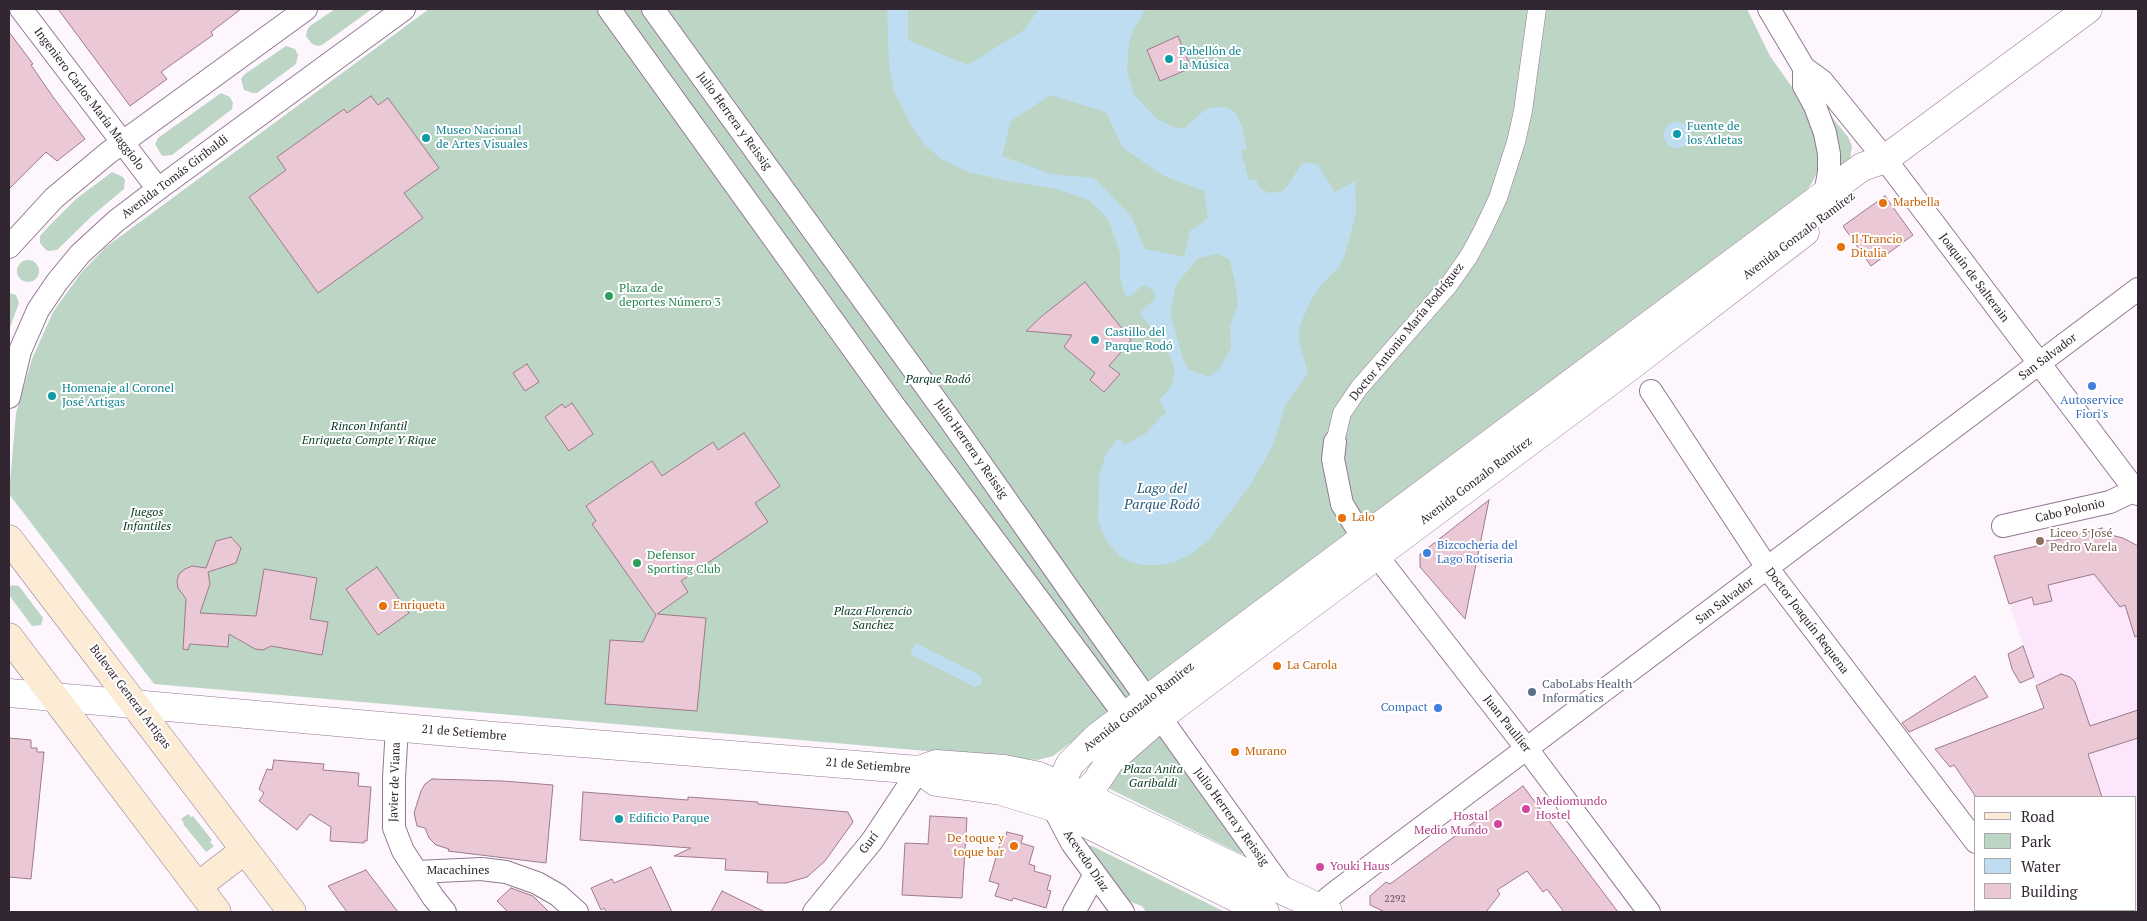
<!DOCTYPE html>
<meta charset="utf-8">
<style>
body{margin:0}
#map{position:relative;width:2147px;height:921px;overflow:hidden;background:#fdf7fd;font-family:"PT Serif",serif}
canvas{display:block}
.frame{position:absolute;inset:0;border:10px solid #312632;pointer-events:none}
.legend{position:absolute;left:1974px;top:796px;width:162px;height:115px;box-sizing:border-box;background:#fff;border:1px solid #ada8ad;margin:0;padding:6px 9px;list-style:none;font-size:15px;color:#312632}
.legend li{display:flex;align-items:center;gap:10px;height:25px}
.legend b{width:25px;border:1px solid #ada8ad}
</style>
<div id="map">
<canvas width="2147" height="921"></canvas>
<div class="frame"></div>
<ul class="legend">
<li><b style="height:6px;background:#fcecd6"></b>Road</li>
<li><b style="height:14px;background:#bdd5c5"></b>Park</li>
<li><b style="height:14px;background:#beddf1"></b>Water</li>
<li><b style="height:14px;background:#ebc8d6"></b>Building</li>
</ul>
</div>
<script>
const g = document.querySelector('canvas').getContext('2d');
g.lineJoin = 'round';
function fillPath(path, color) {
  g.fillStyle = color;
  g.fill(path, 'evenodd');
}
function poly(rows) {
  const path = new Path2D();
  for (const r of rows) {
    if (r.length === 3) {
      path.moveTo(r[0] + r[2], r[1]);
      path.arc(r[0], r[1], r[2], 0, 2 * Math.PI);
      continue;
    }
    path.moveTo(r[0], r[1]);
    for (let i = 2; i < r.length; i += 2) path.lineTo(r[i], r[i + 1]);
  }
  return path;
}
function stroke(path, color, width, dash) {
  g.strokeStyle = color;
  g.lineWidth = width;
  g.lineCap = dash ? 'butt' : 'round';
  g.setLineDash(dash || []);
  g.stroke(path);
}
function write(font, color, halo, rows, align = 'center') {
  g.font = font + ' "PT Serif",serif';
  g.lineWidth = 4;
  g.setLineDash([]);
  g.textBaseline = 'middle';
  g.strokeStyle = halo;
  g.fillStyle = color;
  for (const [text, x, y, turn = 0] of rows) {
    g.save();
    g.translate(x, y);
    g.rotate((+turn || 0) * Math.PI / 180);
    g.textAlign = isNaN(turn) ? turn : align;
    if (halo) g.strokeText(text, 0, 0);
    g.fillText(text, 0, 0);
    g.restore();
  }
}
fillPath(poly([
 [2102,528,2104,537,2113,535,2123,538,2138,546,2138,905,2136,906,2136,797,2073,797,1994,556,2039,552,2035,535,2046,540,2053,541]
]), '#fbe6fb');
fillPath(poly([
 [335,9,372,9,322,45,318,46,312,44,306,36,307,30,310,26],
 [429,9,1747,9,1770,56,1804,104,1816,125,1819,168,1812,183,1802,196,1053,756,1038,760,973,755,154,684,9,494,16,413,32,359,53,312,81,273,106,247],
 [286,46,295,49,298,55,296,64,257,93,253,93,244,90,241,79,245,74],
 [221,93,230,97,233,103,232,109,172,155,162,156,155,144,158,138],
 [1831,116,1848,137,1852,146,1850,160,1840,170,1829,117],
 [112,172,123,177,125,180,124,189,93,215,57,250,48,251,44,248,40,243,40,236,50,225,76,199],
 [28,271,11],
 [9,293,16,295,19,303,9,330],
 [12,585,19,586,43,618,41,625,32,626,9,595,9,588],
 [1158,735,1160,736,1244,852,1243,853,1241,854,1108,788,1118,769],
 [188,814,191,817,193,816,212,840,210,842,214,846,206,852,183,824,184,823,181,819],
 [1090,845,1225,912,1146,912,1142,906,1128,901,1087,848]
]), '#bdd5c5');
fillPath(poly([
 [887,9,908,9,908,40,968,65,1024,30,1039,9,1146,9,1134,29,1129,43,1127,70,1134,95,1157,119,1173,127,1183,129,1206,109,1218,107,1228,108,1236,113,1242,127,1247,149,1241,151,1249,181,1256,179,1259,187,1269,193,1280,192,1285,189,1301,165,1306,162,1318,165,1335,192,1355,181,1356,213,1345,254,1340,266,1321,285,1311,300,1300,325,1298,338,1308,373,1285,406,1273,445,1251,484,1209,540,1192,553,1175,562,1160,565,1143,565,1130,562,1120,556,1109,544,1102,532,1098,518,1099,477,1105,456,1118,438,1125,445,1145,434,1166,412,1159,400,1171,387,1175,371,1166,345,1156,337,1150,326,1139,313,1155,299,1153,290,1146,285,1141,287,1129,297,1125,295,1120,276,1120,253,1115,238,1109,221,1100,210,1088,200,1058,189,1007,181,968,172,941,159,924,144,912,127,894,91,889,64],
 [1050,95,1106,112,1123,148,1164,176,1204,191,1208,218,1190,231,1184,257,1145,249,1131,216,1094,178,1051,174,1002,156,1011,121],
 [1217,254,1229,259,1235,281,1238,304,1230,326,1231,348,1220,368,1209,377,1189,370,1183,360,1170,312,1176,285,1198,258],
 [1677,135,13],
 [916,643,981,676,982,684,975,687,910,654]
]), '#beddf1');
const building = poly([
 [58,9,241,9,211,32,213,35,161,72,167,79,130,106,58,9],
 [9,32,33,64,31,65,53,97,85,139,57,161,46,152,9,189,9,32],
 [1178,36,1191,68,1160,81,1147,50,1178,36],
 [371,96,378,105,388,98,439,168,404,193,423,218,318,293,249,197,286,170,277,157,344,109,347,113,371,96],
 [1885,196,1913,235,1871,266,1843,226,1885,196],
 [1085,282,1131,340,1109,366,1120,374,1104,392,1090,380,1095,373,1064,347,1072,335,1026,331,1042,316,1085,282],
 [527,364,539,382,525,391,513,373,527,364],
 [572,403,593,434,569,451,545,417,562,404,565,408,572,403],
 [744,433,780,486,755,503,768,522,681,581,688,592,657,614,706,618,697,711,605,704,610,640,643,642,656,615,592,524,596,521,586,506,652,461,662,476,713,442,718,450,744,433],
 [1489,500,1465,619,1420,567,1420,554,1489,500],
 [2102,528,2103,533,2123,538,2138,546,2138,636,2135,637,2125,605,2120,607,2094,574,2048,585,2052,601,2034,605,2032,597,2009,604,1994,556,2037,546,2036,540,2053,541,2102,528],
 [231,537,241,548,236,563,208,572,210,584,200,613,256,616,264,569,317,578,310,619,328,622,322,655,271,646,263,650,255,649,229,634,228,647,190,644,188,650,183,649,186,599,178,588,177,581,179,574,185,569,192,566,206,568,216,541,231,537],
 [377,567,409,613,378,635,346,589,377,567],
 [2023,646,2034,677,2020,683,2012,669,2008,654,2023,646],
 [2061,674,2070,677,2075,682,2090,726,2138,710,2138,738,2088,754,2102,797,1976,797,1954,765,1950,767,1935,749,2044,708,2036,686,2061,674],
 [1975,676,1988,697,1909,732,1902,723,1975,676],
 [9,738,31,740,31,748,37,748,37,752,44,752,31,879,9,877,9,738],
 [274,760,324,764,323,770,359,773,358,786,371,787,367,841,364,841,364,843,330,841,331,827,310,814,297,830,259,801,264,793,259,789,267,769,272,770,274,760],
 [432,779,503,781,553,785,546,863,448,851,449,849,436,845,429,838,425,828,417,826,414,813,421,791,425,784,432,779],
 [1523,786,1618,912,1564,912,1547,889,1543,892,1527,871,1497,890,1500,894,1486,912,1385,912,1370,905,1370,896,1386,882,1390,884,1523,786],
 [583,792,688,800,688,797,758,802,758,804,848,812,853,822,825,861,807,877,786,883,767,883,768,872,725,870,726,859,674,856,691,848,580,840,583,792],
 [930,816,967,818,962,898,902,895,905,843,928,844,930,816],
 [1007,832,1023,836,1021,843,1034,847,1029,864,1035,866,1034,871,1051,876,1047,890,1051,891,1046,908,1013,898,1012,901,995,896,999,884,989,881,1003,834,1006,835,1007,832],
 [651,867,672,912,606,912,604,908,601,910,591,888,612,879,614,883,651,867],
 [366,870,398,912,347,912,328,886,366,870],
 [511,888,533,896,549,912,508,912,497,901,511,888],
 [722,891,765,912,711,912,722,891]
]);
fillPath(building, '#ebc8d6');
stroke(building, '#9e7a89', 1);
const pedestrian = poly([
 [1335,442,1342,413,1359,388,1448,286,1469,256,1482,232,1498,198,1516,142,1523,111,1537,9]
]);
const minor = poly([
 [21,9,158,189],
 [609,9,892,403,1135,729],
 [653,9,948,417,1089,618,1285,892],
 [1769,9,1804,68,1822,81,1885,159,2138,494],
 [1804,68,1804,86,1815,106,1825,133,1829,154,1829,172,1825,194],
 [9,247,54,198,108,153,306,9],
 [1651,391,1768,569,1976,842],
 [9,397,20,351,38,310,57,282,80,254,116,221,158,189,404,9],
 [1335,442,1333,459,1342,504,1363,538,1527,749,1649,912],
 [2003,526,2110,502,2135,490],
 [397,727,394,778,394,828,403,851,433,897,445,912],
 [1053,807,1072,843,1123,912],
 [417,872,481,869,506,872,537,883,558,895,577,912],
 [2028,910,2030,912],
 [814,912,872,841,919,770],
 [1074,912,1094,876],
 [1311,912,1337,891,2138,289]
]);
const tertiary = poly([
 [9,693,494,736,919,770,936,764,1004,769,1039,776,1083,795,1328,912],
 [925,774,936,782,1001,791,1053,807,1265,912],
 [1069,804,1083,795,1096,782,1110,761,1160,717,1632,365,1805,232],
 [1053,807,1060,785,1070,764,1097,737,1825,194,1862,167,1885,159,2088,9]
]);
const secondary = poly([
 [9,539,292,912],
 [9,637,217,912],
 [198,886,245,850]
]);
stroke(pedestrian, '#917791', 19);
stroke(minor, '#917791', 24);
stroke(tertiary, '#917791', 29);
stroke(secondary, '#917791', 29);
stroke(pedestrian, '#fff', 18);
stroke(minor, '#fff', 22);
stroke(tertiary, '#fff', 28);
stroke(secondary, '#fcecd6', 28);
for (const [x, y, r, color] of [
 [1169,59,5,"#0f9aa8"],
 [1677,134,5,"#0f9aa8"],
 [426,138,5,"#0f9aa8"],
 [1883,203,5,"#e8710a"],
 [1841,247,5,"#e8710a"],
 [609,296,5,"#2e9e5b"],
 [1095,340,5,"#0f9aa8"],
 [2092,386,5,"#3f7fe0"],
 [52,396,5,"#0f9aa8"],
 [1342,518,5,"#e8710a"],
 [2040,541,5,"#8d6e63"],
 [1427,553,5,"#3f7fe0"],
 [637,563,5,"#2e9e5b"],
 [383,606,5,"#e8710a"],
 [1277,666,5,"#e8710a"],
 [1532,692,5,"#5c6f8a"],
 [1438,708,5,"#3f7fe0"],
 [1235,752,5,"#e8710a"],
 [1526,809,5,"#d1479c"],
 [619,819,5,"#0f9aa8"],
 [1498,824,5,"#d1479c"],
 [1014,846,5,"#e8710a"],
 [1320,867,5,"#d1479c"]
]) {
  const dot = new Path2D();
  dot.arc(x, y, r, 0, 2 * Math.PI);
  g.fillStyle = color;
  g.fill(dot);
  stroke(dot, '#fff', 2);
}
write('10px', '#604e5b', null, [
 ["2292",1395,899]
]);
write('12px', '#0d838f', '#fff', [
 ["Pabellón de",1179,52],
 ["la Música",1179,66],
 ["Fuente de",1687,127],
 ["los Atletas",1687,141],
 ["Museo Nacional",436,131],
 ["de Artes Visuales",436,145],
 ["Castillo del",1105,333],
 ["Parque Rodó",1105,347],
 ["Homenaje al Coronel",62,389],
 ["José Artigas",62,403],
 ["Edificio Parque",629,819]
], 'left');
write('12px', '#312632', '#fff', [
 ["Ingeniero Carlos María Maggiolo",89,99,53],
 ["Julio Herrera y Reissig",734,121,54],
 ["Avenida Tomás Giribaldi",175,177,-37],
 ["Avenida Gonzalo Ramírez",1799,236,-37],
 ["Joaquín de Salterain",1974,278,53],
 ["Doctor Antonio María Rodríguez",1407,332,-51],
 ["San Salvador",2048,357,-37],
 ["Julio Herrera y Reissig",971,449,55],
 ["Avenida Gonzalo Ramírez",1476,481,-37],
 ["Cabo Polonio",2070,511,-13],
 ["San Salvador",1725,601,-37],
 ["Doctor Joaquín Requena",1807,621,53],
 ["Bulevar General Artigas",130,697,53],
 ["Avenida Gonzalo Ramírez",1139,707,-38],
 ["Juan Paullier",1507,724,52],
 ["21 de Setiembre",464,733,5],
 ["21 de Setiembre",868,766,5],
 ["Javier de Viana",395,782,-88],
 ["Julio Herrera y Reissig",1231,817,54],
 ["Gurí",869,843,-53],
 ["Acevedo Díaz",1086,861,56],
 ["Macachines",458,871]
]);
write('12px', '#c56008', '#fff', [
 ["Marbella",1893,203],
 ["Il Trancio",1851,240],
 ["Ditalia",1851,254],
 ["Lalo",1352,518],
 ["Enriqueta",393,606],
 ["La Carola",1287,666],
 ["Murano",1245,752],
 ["De toque y",1004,839,"right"],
 ["toque bar",1004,853,"right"]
], 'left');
write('12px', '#27864d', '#fff', [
 ["Plaza de",619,289],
 ["deportes Número 3",619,303],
 ["Defensor",647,556],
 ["Sporting Club",647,570]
], 'left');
write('italic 12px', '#00381e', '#fff', [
 ["Parque Rodó",938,380],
 ["Rincon Infantil",369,427],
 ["Enriqueta Compte Y Rique",369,441],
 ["Juegos",147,513],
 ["Infantiles",147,527],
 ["Plaza Florencio",873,612],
 ["Sanchez",873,626],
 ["Plaza Anita",1153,770],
 ["Garibaldi",1153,784]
]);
write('12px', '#366cbe', '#fff', [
 ["Autoservice",2092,401],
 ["Fiori's",2092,415],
 ["Bizcocheria del",1437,546,"left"],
 ["Lago Rotiseria",1437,560,"left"],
 ["Compact",1428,708,"right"]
]);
write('12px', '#785e54', '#fff', [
 ["Liceo 5 José",2050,534],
 ["Pedro Varela",2050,548]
], 'left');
write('12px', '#4e5e75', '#fff', [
 ["CaboLabs Health",1542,685],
 ["Informatics",1542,699]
], 'left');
write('12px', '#b23c85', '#fff', [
 ["Mediomundo",1536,802],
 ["Hostel",1536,816],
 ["Hostal",1488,817,"right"],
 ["Medio Mundo",1488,831,"right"],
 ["Youki Haus",1330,867]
], 'left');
write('italic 14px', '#275b78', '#fff', [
 ["Lago del",1162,489],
 ["Parque Rodó",1162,505]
]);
</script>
